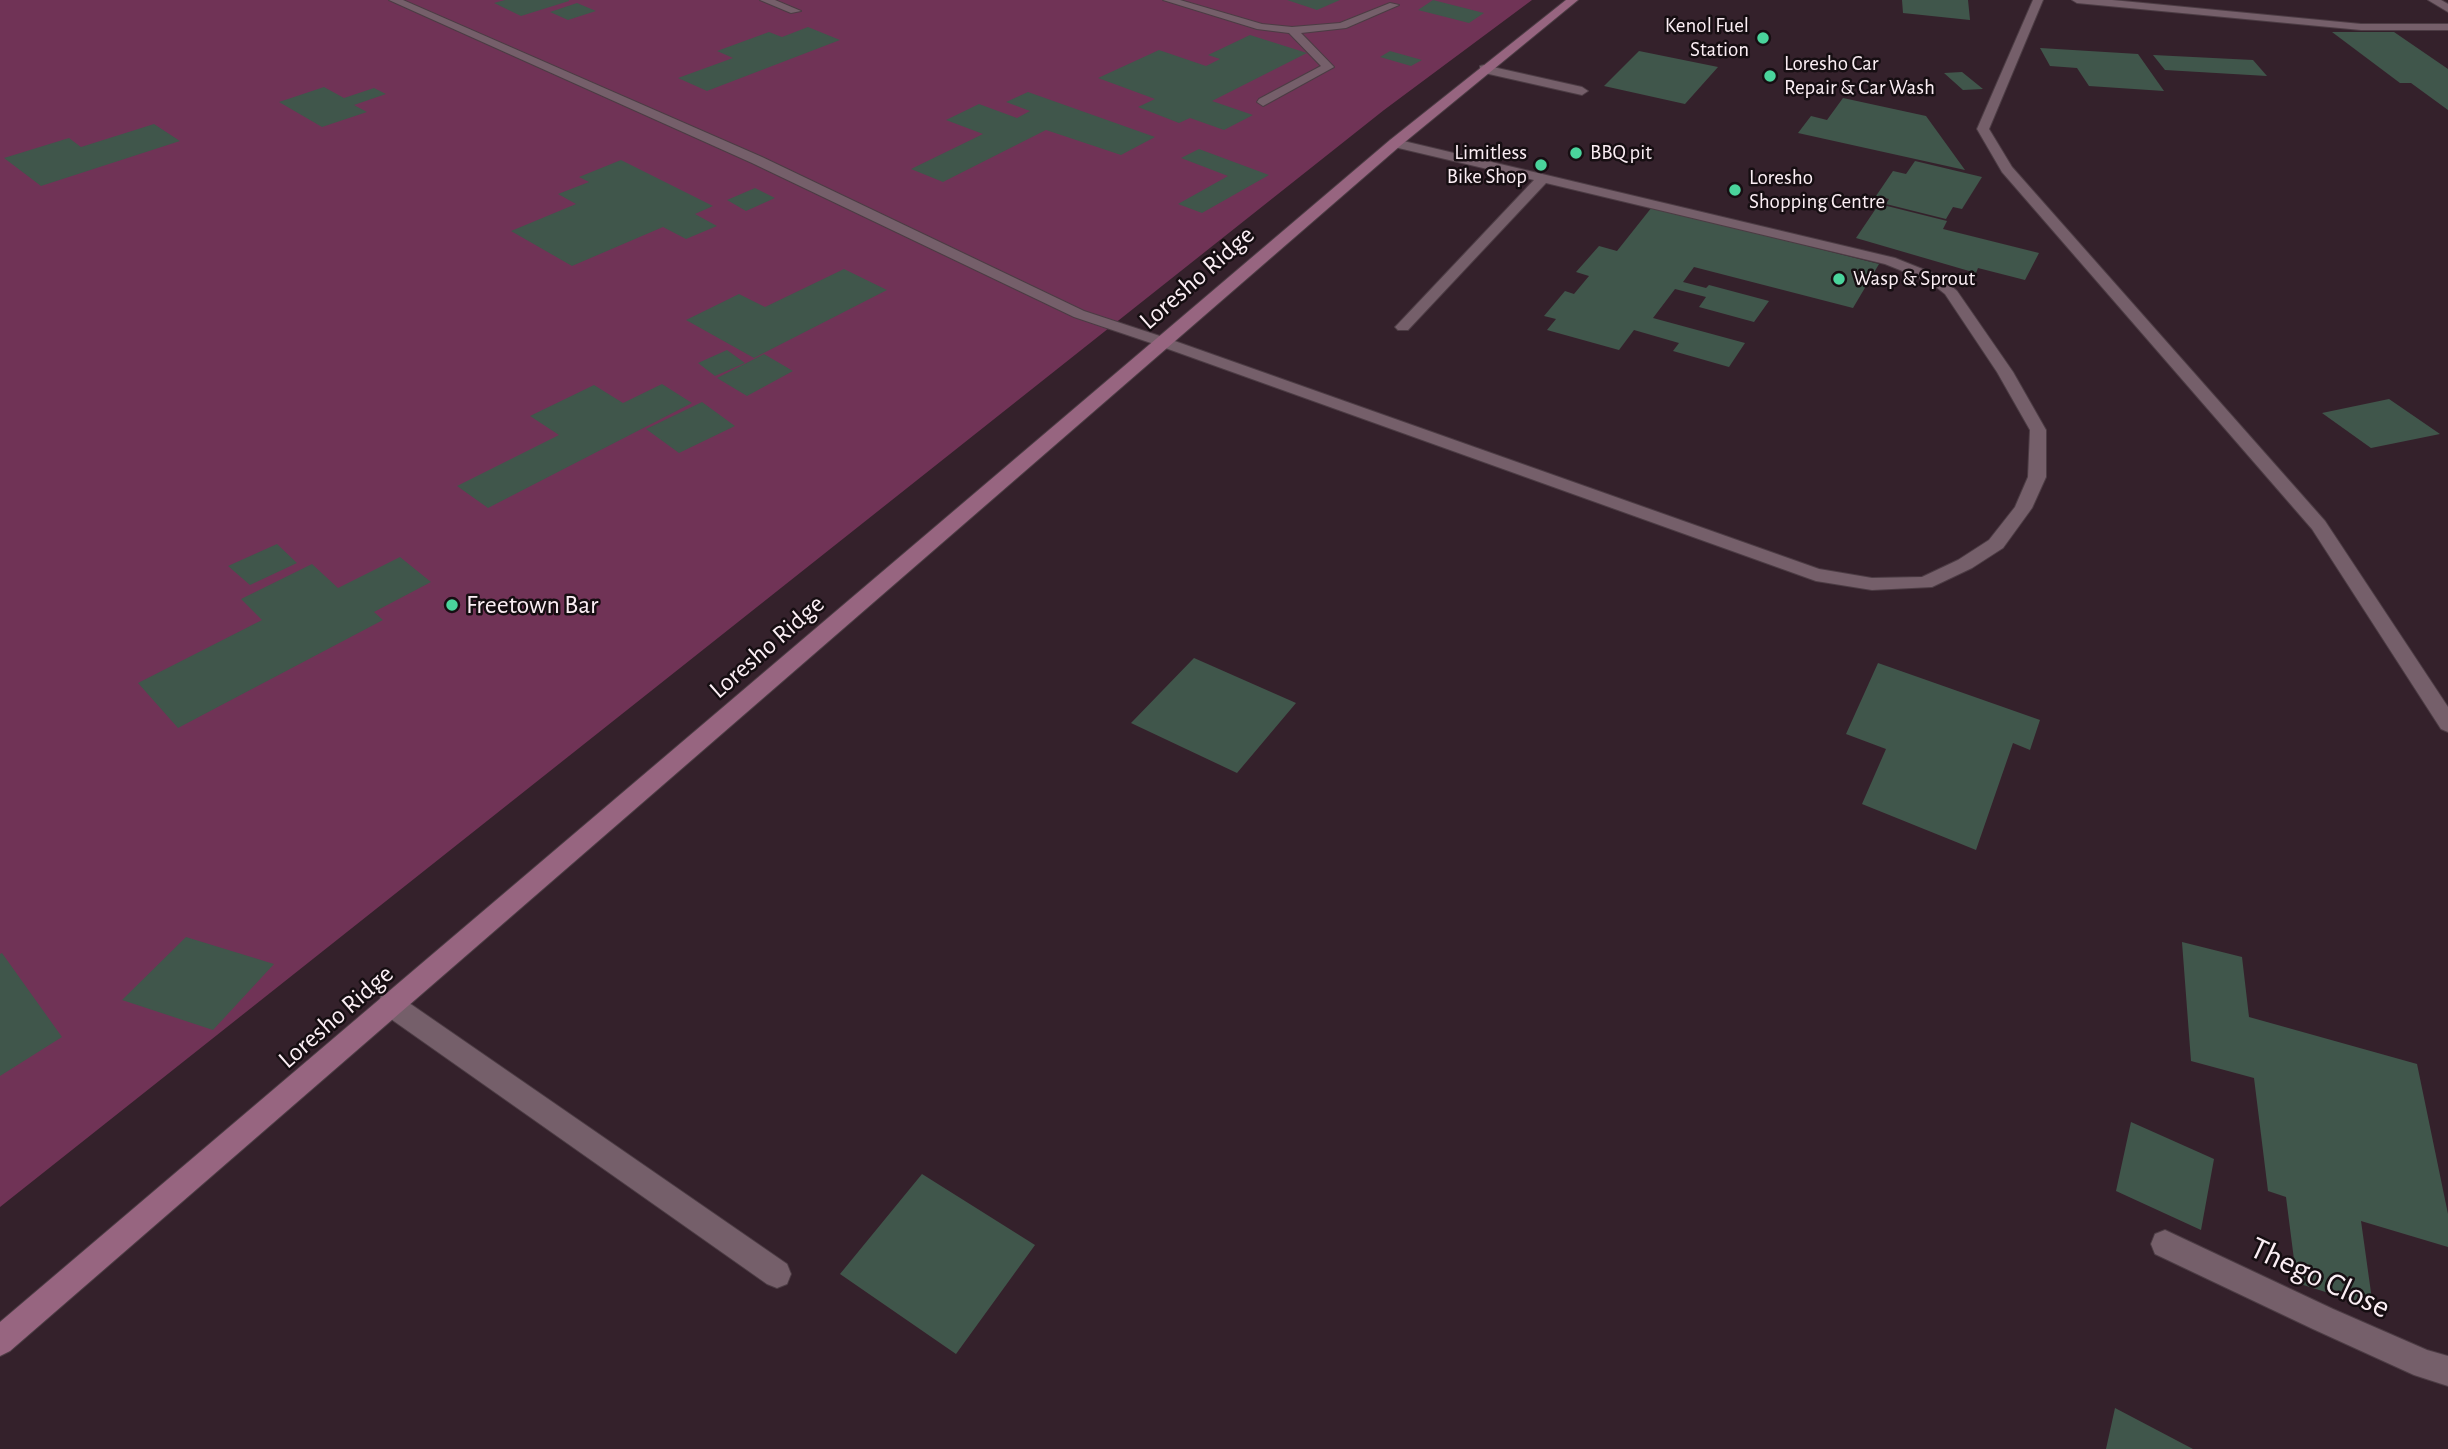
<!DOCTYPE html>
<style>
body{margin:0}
canvas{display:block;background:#34212b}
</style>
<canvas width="2448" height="1449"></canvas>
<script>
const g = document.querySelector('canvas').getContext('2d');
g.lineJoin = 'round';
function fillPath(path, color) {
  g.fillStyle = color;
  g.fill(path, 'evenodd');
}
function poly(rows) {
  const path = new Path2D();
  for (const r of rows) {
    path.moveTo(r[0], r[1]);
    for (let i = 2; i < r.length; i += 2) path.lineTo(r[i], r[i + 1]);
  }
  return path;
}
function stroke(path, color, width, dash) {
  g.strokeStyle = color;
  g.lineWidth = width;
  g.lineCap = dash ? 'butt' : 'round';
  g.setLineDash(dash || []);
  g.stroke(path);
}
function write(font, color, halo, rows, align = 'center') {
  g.font = font + ' "Alegreya Sans",sans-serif';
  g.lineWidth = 5;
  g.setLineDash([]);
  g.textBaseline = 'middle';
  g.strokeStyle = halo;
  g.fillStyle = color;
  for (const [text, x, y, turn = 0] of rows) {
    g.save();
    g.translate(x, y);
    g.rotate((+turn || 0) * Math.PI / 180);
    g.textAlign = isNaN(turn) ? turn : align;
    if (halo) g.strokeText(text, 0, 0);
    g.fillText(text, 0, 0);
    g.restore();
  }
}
fillPath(poly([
 [0,0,1532,0,1384,110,0,1207]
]), '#703356');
fillPath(poly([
 [505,0,569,0,569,1,521,16,494,3],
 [1287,0,1340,0,1317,10],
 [1433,0,1484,13,1469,23,1418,10],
 [1902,0,1968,0,1970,20,1903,13],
 [577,3,596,11,568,20,550,12],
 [808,27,840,40,707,91,678,78,733,58,717,51,769,32,782,37],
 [2332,32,2394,32,2448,69,2448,110,2411,83,2400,83],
 [1250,35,1307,53,1212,101,1253,115,1224,130,1190,118,1179,123,1138,107,1155,99,1098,78,1159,50,1206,66,1220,59,1208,55],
 [2040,48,2138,54,2164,91,2089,86,2077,68,2050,66],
 [1390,51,1422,60,1411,66,1380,57],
 [1639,51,1718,67,1685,104,1604,86],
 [2153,55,2253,60,2267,76,2165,70],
 [1962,72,1983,89,1963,90,1944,73],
 [324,87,344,98,374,88,386,94,354,105,367,112,322,127,279,102],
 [1028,92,1155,137,1121,155,1046,130,943,182,911,169,983,134,946,120,979,104,1017,118,1030,111,1006,102],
 [1843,98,1926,116,1965,170,1798,133,1811,116,1827,120],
 [154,124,180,141,41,186,4,158,69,138,81,147],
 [1199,149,1269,175,1202,213,1178,204,1228,176,1181,158],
 [621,160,713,206,695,214,717,226,686,239,663,227,572,266,511,231,576,204,558,194,589,182,579,177],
 [1915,161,1982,177,1962,209,1953,207,1946,219,1886,204,1889,199,1876,196,1893,171,1906,174],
 [755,188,775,198,746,211,727,200],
 [1879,204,1947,221,1943,229,2039,253,2025,280,1978,268,1976,273,1856,238],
 [1652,207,1879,264,1853,308,1694,267,1683,282,1706,288,1709,285,1769,301,1754,322,1699,307,1706,297,1675,289,1653,318,1745,343,1729,367,1673,351,1679,343,1634,330,1619,350,1547,330,1556,319,1544,316,1565,291,1574,294,1589,276,1576,272,1599,246,1617,251],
 [844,269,887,290,754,358,686,320,739,294,765,307],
 [727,350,745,363,715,376,698,363],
 [764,354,793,371,747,396,717,378],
 [662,384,692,403,488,508,457,486,559,435,530,416,594,385,623,403],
 [2389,399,2440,434,2371,448,2322,413],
 [702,402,735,426,679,453,646,429],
 [277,544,297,563,250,585,228,566],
 [400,557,431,582,374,612,383,620,178,728,138,683,262,620,241,599,312,564,338,588],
 [1194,658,1296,703,1237,773,1131,723],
 [1878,663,2040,720,2030,750,2013,743,1976,850,1862,804,1886,749,1846,734],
 [186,937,274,964,213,1030,122,1000],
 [2182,942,2242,957,2249,1017,2417,1064,2448,1214,2448,1247,2361,1221,2373,1307,2297,1283,2286,1197,2268,1191,2254,1078,2191,1061],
 [2,953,62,1037,0,1076,0,954],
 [2131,1122,2214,1159,2201,1230,2116,1191],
 [922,1174,1035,1245,956,1354,840,1274],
 [2115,1408,2193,1449,2106,1449]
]), '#40564b');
const service = poly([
 [2033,0,2043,0,1989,129,2012,167,2325,521,2448,707,2448,732,2441,729,2312,529,2002,172,1977,129,2033,0],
 [2072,0,2112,0,2361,24,2448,24,2448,30,2361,30,2077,3,2072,0],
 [2428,0,2441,0,2448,4,2448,12,2428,0],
 [1484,65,1582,87,1588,91,1582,95,1480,72,1480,66,1484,65],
 [1395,139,1895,258,1940,276,1957,291,2013,372,2046,430,2046,477,2032,508,2003,548,1972,568,1932,587,1872,590,1816,581,1157,345,1155,342,1157,339,1169,339,1819,569,1872,578,1922,577,1958,560,1989,540,2015,507,2028,477,2030,430,1997,372,1945,294,1930,282,1885,264,1546,183,1408,330,1398,330,1395,327,1398,324,1534,180,1390,146,1390,140,1395,139],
 [390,993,399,996,787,1264,791,1274,787,1284,777,1288,767,1284,381,1012,378,1004,381,996,390,993]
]);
const minor = poly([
 [389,0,403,0,762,157,1084,311,1169,339,1171,342,1169,345,1157,345,1074,317,752,163,389,0],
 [760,0,775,0,801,11,791,13,760,0],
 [1163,0,1180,0,1262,24,1292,27,1340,23,1390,3,1399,5,1346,28,1301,33,1334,67,1263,106,1257,102,1259,99,1321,66,1289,33,1257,29,1163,0],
 [2165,1230,2333,1309,2427,1350,2448,1356,2448,1386,2414,1375,2313,1329,2155,1254,2151,1244,2155,1234,2165,1230]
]);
const secondary = poly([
 [1566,0,1578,0,1400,146,10,1351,0,1356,0,1322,1390,140,1566,0]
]);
stroke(service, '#4c3c44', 2);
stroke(minor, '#4c3c44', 2);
stroke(secondary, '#4c3c44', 2);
fillPath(service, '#755f6a');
fillPath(minor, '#755f6a');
fillPath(secondary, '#976580');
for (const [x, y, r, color] of [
 [1763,38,7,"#4ad49c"],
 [1770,76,7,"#4ad49c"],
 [1576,153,7,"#4ad49c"],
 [1541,165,7,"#4ad49c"],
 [1735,190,7,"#4ad49c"],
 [1839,279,7,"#4ad49c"],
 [452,605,7,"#4ad49c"]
]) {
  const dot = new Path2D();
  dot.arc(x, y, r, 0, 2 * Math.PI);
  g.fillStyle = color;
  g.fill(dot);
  stroke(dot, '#160e12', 2.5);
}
write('21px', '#fbeef4', '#160e12', [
 ["Kenol Fuel",1749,26,"right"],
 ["Station",1749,50,"right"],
 ["Loresho Car",1784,64],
 ["Repair & Car Wash",1784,88],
 ["Limitless",1527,153,"right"],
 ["Bike Shop",1527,177,"right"],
 ["BBQ pit",1590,153],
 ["Loresho",1749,178],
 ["Shopping Centre",1749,202],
 ["Wasp & Sprout",1853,279]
], 'left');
write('26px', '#fbeef4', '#160e12', [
 ["Loresho Ridge",1197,278,-41],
 ["Loresho Ridge",767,647,-41],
 ["Loresho Ridge",336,1017,-41]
]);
write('26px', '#fbeef4', '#160e12', [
 ["Freetown Bar",466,605]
], 'left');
write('32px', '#fbeef4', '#160e12', [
 ["Thego Close",2320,1278,25]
]);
</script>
